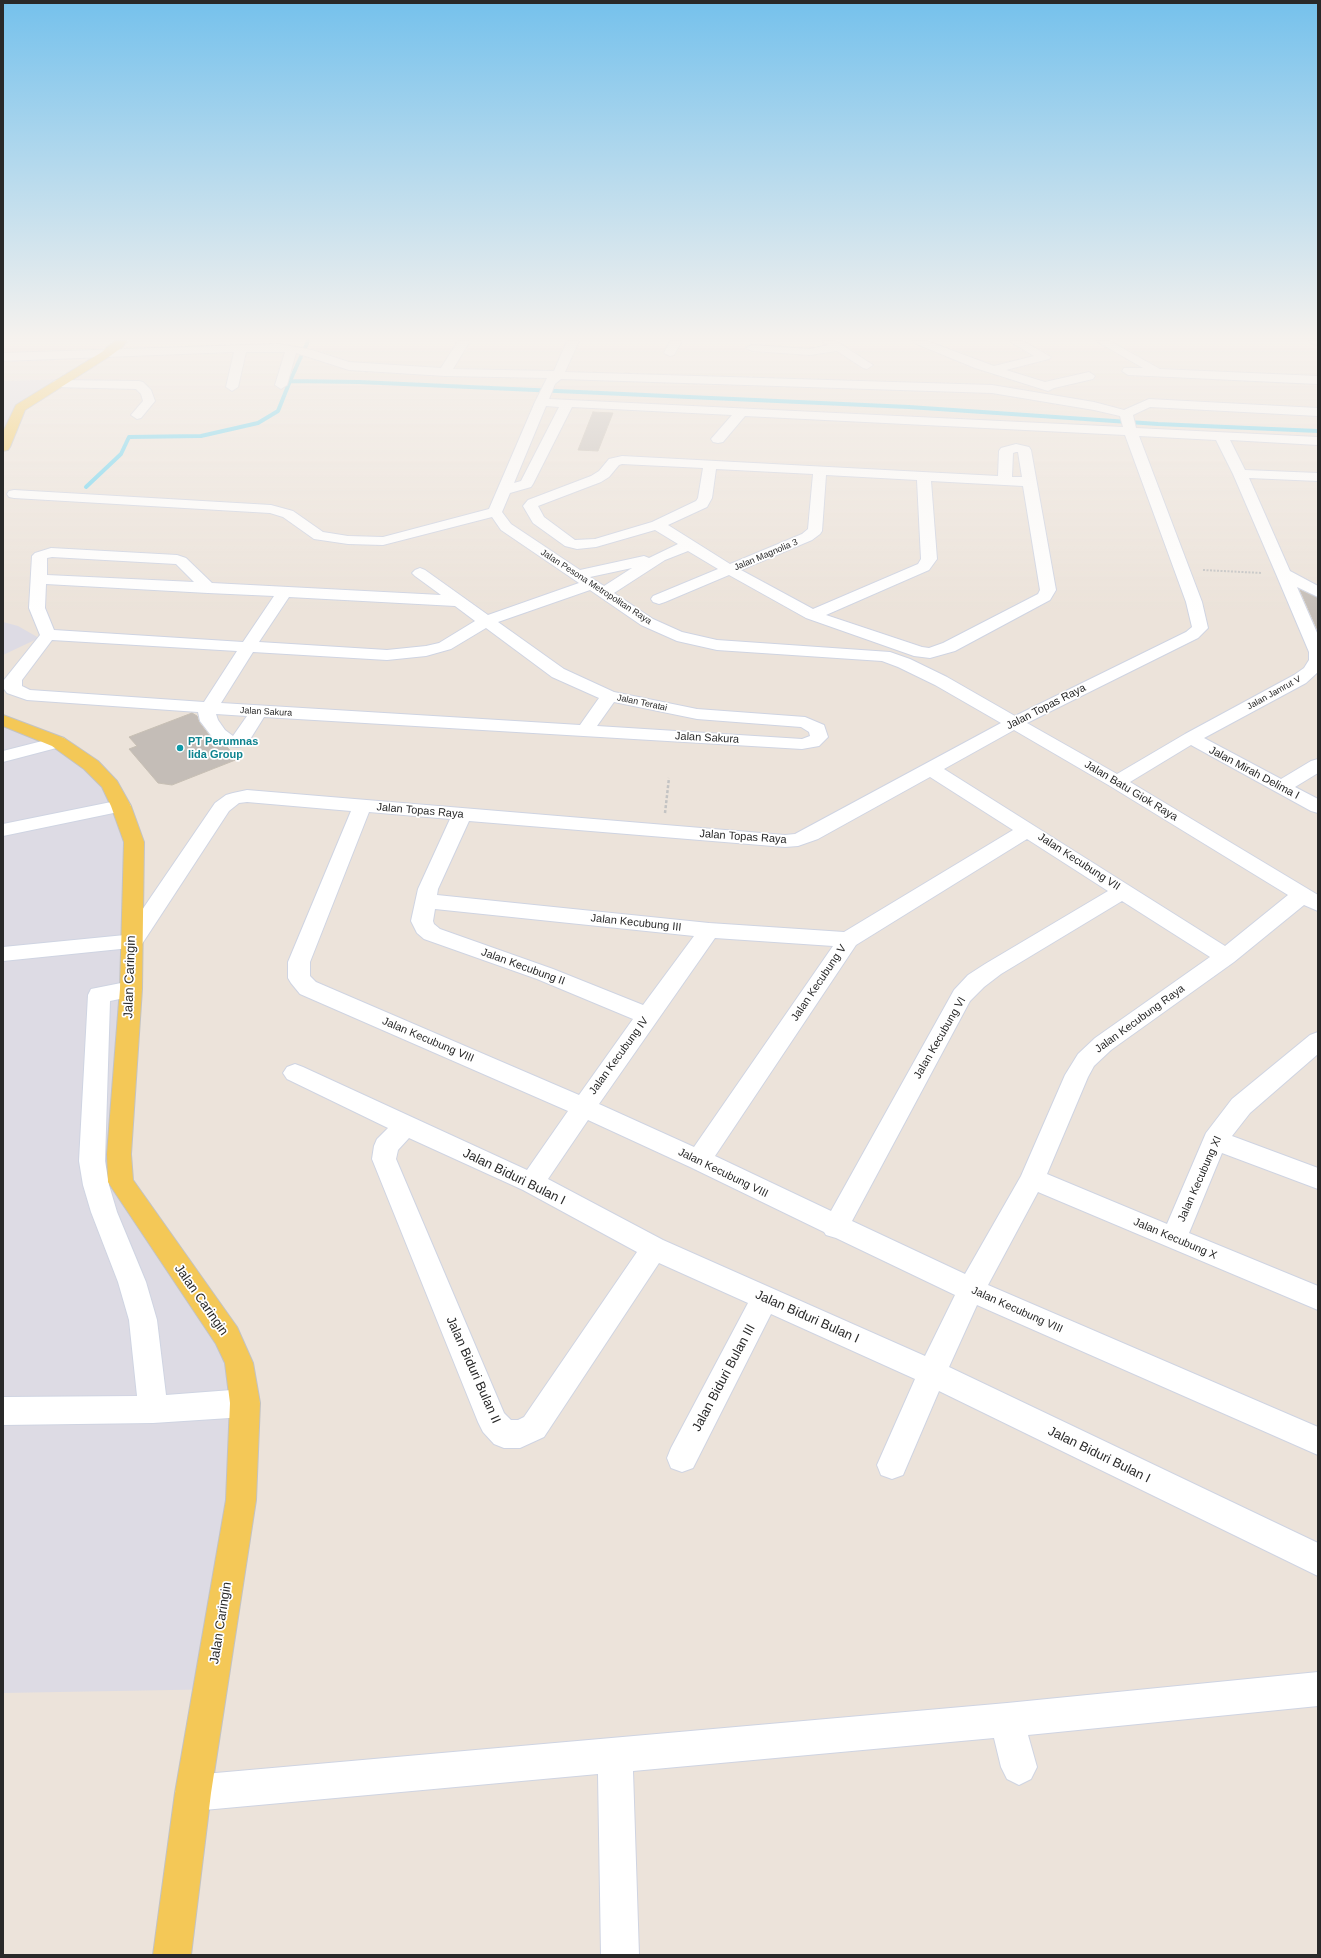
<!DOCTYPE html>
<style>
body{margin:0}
#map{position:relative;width:1321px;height:1958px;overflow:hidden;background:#ece3da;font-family:Helvetica,sans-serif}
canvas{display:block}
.frame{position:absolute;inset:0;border:4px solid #292929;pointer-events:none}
</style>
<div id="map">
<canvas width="1321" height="1958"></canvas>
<div class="frame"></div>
</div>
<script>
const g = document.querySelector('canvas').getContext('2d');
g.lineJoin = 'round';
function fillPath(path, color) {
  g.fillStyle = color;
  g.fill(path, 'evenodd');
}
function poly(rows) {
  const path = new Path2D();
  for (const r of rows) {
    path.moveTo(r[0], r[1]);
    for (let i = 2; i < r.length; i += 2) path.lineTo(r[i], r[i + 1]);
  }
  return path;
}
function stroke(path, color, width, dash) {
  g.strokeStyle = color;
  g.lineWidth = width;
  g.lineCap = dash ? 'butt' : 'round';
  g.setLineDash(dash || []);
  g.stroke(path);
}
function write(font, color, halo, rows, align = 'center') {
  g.font = font + ' Helvetica,sans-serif';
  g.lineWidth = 3.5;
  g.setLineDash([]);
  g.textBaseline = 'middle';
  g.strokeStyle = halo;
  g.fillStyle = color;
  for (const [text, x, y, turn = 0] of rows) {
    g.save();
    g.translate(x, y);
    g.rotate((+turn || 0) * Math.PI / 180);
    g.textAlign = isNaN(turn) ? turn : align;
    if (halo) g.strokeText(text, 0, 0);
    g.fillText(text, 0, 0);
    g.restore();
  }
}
fillPath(poly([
 [67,379,20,408,3,445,3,381],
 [3,622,18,626,39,638,3,655],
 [3,719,60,743,113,781,135,840,116,1187,231,1335,227,1689,3,1693]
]), '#dddbe4');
stroke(poly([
 [308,341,290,381,359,382,909,407,1158,424,1318,431],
 [86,487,121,454,129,437,201,436,258,423,278,411,290,381]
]), '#69d4f1', 4);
const building = poly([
 [593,412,613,413,598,451,578,450,593,412],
 [1300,590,1318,598,1318,631,1300,590],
 [192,713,197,716,199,722,212,739,222,746,227,747,238,759,172,785,158,783,129,749,137,746,129,737,192,713]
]);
fillPath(building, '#c4bdb7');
stroke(building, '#c7bfb4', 1);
const minor = poly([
 [458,341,470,341,453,369,554,371,567,341,579,341,565,372,992,385,1094,402,1124,410,1149,399,1318,408,1318,416,1150,407,1133,415,1136,428,1318,437,1318,445,1230,440,1245,470,1318,473,1318,481,1249,478,1290,571,1318,586,1318,597,1297,587,1318,635,1318,672,1306,683,1204,738,1281,779,1311,761,1318,759,1318,773,1295,787,1318,799,1318,813,1311,811,1191,745,1130,782,1318,895,1318,911,1304,905,1234,962,1111,1050,1094,1066,1088,1077,1047,1174,1167,1224,1206,1133,1232,1099,1310,1035,1318,1032,1318,1054,1250,1113,1232,1136,1318,1168,1318,1189,1222,1153,1189,1233,1318,1286,1318,1310,1038,1192,988,1285,1318,1427,1318,1455,977,1305,949,1367,1318,1543,1318,1576,939,1391,903,1475,892,1479,881,1475,877,1465,915,1379,771,1314,693,1468,682,1472,671,1468,667,1458,671,1448,748,1303,659,1263,544,1437,520,1448,504,1448,494,1444,483,1432,478,1422,372,1159,374,1146,377,1139,388,1128,287,1079,283,1073,287,1067,295,1064,303,1067,527,1170,568,1111,300,994,291,983,288,978,288,962,351,811,247,802,239,803,229,811,140,947,3,961,3,947,125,935,215,803,226,795,233,793,247,790,785,835,795,834,1001,723,935,685,898,667,882,661,717,650,677,641,641,625,590,590,498,622,564,669,614,692,697,709,805,717,824,725,828,737,819,746,802,749,264,717,249,741,243,746,237,747,223,745,213,738,200,721,198,712,27,700,7,693,4,689,4,680,40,635,29,608,32,556,35,553,51,548,177,555,186,558,212,583,441,595,415,576,412,573,415,570,420,568,425,570,488,615,579,583,501,530,492,517,383,545,348,544,314,539,283,517,270,513,14,498,9,497,7,494,9,491,14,490,271,505,293,511,323,532,348,536,383,537,489,509,535,402,547,378,445,376,349,370,296,353,287,385,281,389,275,385,285,352,246,352,238,387,232,391,226,387,234,352,3,361,3,353,279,344,312,350,349,362,441,368,458,341],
 [561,379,992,393,1094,410,1120,416,1123,427,549,399,555,384,561,379],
 [546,406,559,407,521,481,514,483,546,406],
 [572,407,732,415,711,439,713,442,718,443,723,442,745,416,1125,435,1186,602,1192,627,1186,632,1015,716,947,677,910,659,890,652,717,640,682,632,653,619,614,593,665,560,688,551,718,569,653,596,651,599,653,602,659,604,665,602,729,575,806,618,914,656,930,658,955,651,1050,600,1056,590,1031,450,1029,447,1016,444,1001,448,999,451,998,476,622,456,609,459,599,471,591,476,528,500,523,506,533,523,565,546,577,549,596,547,655,530,678,544,649,558,644,556,580,570,511,524,502,512,510,493,531,487,533,484,572,407],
 [1139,436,1216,440,1233,474,1276,574,1309,652,1309,660,1304,668,1294,675,1185,734,1117,774,1027,723,1198,638,1208,628,1202,602,1139,436],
 [1016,452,1018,452,1022,477,1012,477,1013,453,1016,452],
 [622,464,703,468,698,498,696,501,652,522,595,539,575,540,544,517,538,506,601,482,609,477,619,465,622,464],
 [716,469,813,474,808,529,802,534,730,564,668,525,707,507,712,498,716,469],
 [826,475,917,480,921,559,918,564,813,609,741,570,812,540,820,534,822,531,826,475],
 [931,481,1023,486,1040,590,1038,594,943,643,929,648,922,647,826,615,929,570,937,559,931,481],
 [52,557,176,564,194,582,47,575,47,558,52,557],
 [632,568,604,586,590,577,632,568],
 [46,584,208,593,274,596,243,642,54,630,45,608,46,584],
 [289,597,455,606,475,621,439,643,426,646,387,650,259,642,289,597],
 [486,628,552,677,599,698,580,725,221,703,253,652,387,660,426,656,451,649,486,628],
 [52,640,237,651,204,702,30,690,22,686,22,680,52,640],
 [614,702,697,719,801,727,809,732,810,736,802,739,597,726,614,702],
 [216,714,247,716,233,736,225,730,218,720,216,714],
 [1014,730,1110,786,1288,895,1225,946,944,769,1014,730],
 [930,777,1013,830,844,932,709,923,437,895,438,889,469,821,785,847,798,846,818,839,930,777],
 [369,812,450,819,418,889,411,921,417,933,424,939,537,979,633,1019,579,1095,316,982,310,976,310,962,369,812],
 [1027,839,1108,891,985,964,968,975,954,990,831,1211,715,1156,856,945,1027,839],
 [1122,901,1210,957,1095,1038,1078,1054,1065,1075,1021,1176,965,1274,852,1221,970,1001,984,987,1001,974,1122,901],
 [435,909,694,936,643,1005,553,969,440,929,434,924,433,921,435,909],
 [715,938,833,946,694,1147,599,1104,715,938],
 [588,1120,690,1167,824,1232,826,1235,836,1238,955,1295,925,1356,663,1240,548,1179,588,1120],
 [409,1138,523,1190,637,1252,524,1417,518,1420,511,1420,504,1413,396,1159,398,1150,409,1138],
 [670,341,682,341,674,355,670,356,664,353,670,341],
 [822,341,836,341,873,365,867,369,863,368,837,351,810,355,752,351,746,348,752,345,810,349,828,345,822,341],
 [912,341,927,341,994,366,1034,356,1009,341,1023,341,1051,357,1049,359,1006,370,1045,382,1089,372,1095,376,1093,379,1054,388,1048,391,975,368,914,343,912,341],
 [1096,341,1110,341,1160,369,1318,376,1318,384,1128,375,1122,371,1124,368,1143,368,1096,341],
 [1309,341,1318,341,1318,345,1311,343,1309,341],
 [58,380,139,381,143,382,151,390,155,401,141,418,137,419,131,415,143,401,141,394,136,389,54,387,52,384,54,381,58,380],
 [58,737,64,738,67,742,64,746,3,762,3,751,58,737],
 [121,800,128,802,131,806,128,810,3,836,3,824,121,800],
 [131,981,139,983,142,989,139,995,110,1001,105,1161,109,1185,117,1212,146,1282,157,1320,166,1395,245,1389,255,1393,260,1403,255,1413,245,1417,153,1423,3,1425,3,1397,137,1396,129,1320,118,1282,91,1212,83,1185,79,1161,88,995,91,989,131,981],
 [1318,1672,1318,1706,1028,1735,1037,1767,1031,1779,1019,1785,1007,1779,1001,1767,994,1738,633,1771,639,1955,601,1955,598,1774,193,1811,180,1806,175,1793,180,1780,193,1775,1007,1703,1318,1672]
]);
const major = poly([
 [115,341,127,341,121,348,110,356,25,410,10,447,8,450,3,451,3,432,16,405,102,352,115,341],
 [3,715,64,738,98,761,117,781,131,806,144,842,142,989,131,1154,133,1180,237,1327,253,1363,260,1403,256,1500,211,1793,191,1955,153,1955,175,1793,226,1500,230,1403,225,1363,216,1344,108,1182,107,1154,120,989,124,842,111,806,102,787,84,769,52,746,3,726,3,715]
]);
stroke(minor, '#cfd4e2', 2);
stroke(major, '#c3c3c3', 2);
stroke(poly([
 [1203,570,1262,573]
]), '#c3c3c3', 2, [2, 1.5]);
stroke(poly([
 [665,813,669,778]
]), '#c3c3c3', 2.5, [3, 2]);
fillPath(minor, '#fff');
fillPath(major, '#f4c857');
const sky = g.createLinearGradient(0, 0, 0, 615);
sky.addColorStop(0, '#75c1ec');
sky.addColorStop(0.55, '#f6f2ee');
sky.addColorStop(1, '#f6f2ee00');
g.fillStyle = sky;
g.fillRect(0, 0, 1321, 615);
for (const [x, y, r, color] of [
 [180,748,4,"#0f9aa8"]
]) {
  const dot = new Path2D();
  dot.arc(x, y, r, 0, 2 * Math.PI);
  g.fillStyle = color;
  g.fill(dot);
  stroke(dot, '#fff', 1.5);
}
write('9px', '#292929', '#fff', [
 ["Jalan Magnolia 3",766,555,-23],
 ["Jalan Pesona Metropolitan Raya",596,587,33],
 ["Jalan Jamrut V",1274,693,-29],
 ["Jalan Teratai",642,703,12],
 ["Jalan Sakura",266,712,3]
]);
write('11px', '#292929', '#fff', [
 ["Jalan Topas Raya",1046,707,-27],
 ["Jalan Sakura",707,738,3],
 ["Jalan Mirah Delima I",1254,773,28],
 ["Jalan Batu Giok Raya",1131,791,31],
 ["Jalan Topas Raya",420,811,5],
 ["Jalan Topas Raya",743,837,4],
 ["Jalan Kecubung VII",1079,862,33],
 ["Jalan Kecubung III",636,923,6],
 ["Jalan Kecubung II",523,967,20],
 ["Jalan Kecubung V",819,983,-56],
 ["Jalan Kecubung Raya",1140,1019,-36],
 ["Jalan Kecubung VI",940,1038,-60],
 ["Jalan Kecubung VIII",428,1040,23],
 ["Jalan Kecubung IV",619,1056,-54],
 ["Jalan Kecubung VIII",723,1173,26],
 ["Jalan Kecubung XI",1200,1179,-66],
 ["Jalan Kecubung X",1175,1239,23],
 ["Jalan Kecubung VIII",1017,1310,24]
]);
write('bold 11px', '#0d838f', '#fff', [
 ["PT Perumnas",188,742],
 ["Iida Group",188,755]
], 'left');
write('13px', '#292929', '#fff', [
 ["Jalan Caringin",130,977,-88],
 ["Jalan Biduri Bulan I",514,1177,26],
 ["Jalan Caringin",201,1300,55],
 ["Jalan Biduri Bulan I",807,1317,24],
 ["Jalan Biduri Bulan II",473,1370,66],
 ["Jalan Biduri Bulan III",724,1378,-62],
 ["Jalan Biduri Bulan I",1099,1455,26],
 ["Jalan Caringin",221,1623,-81]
]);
</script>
